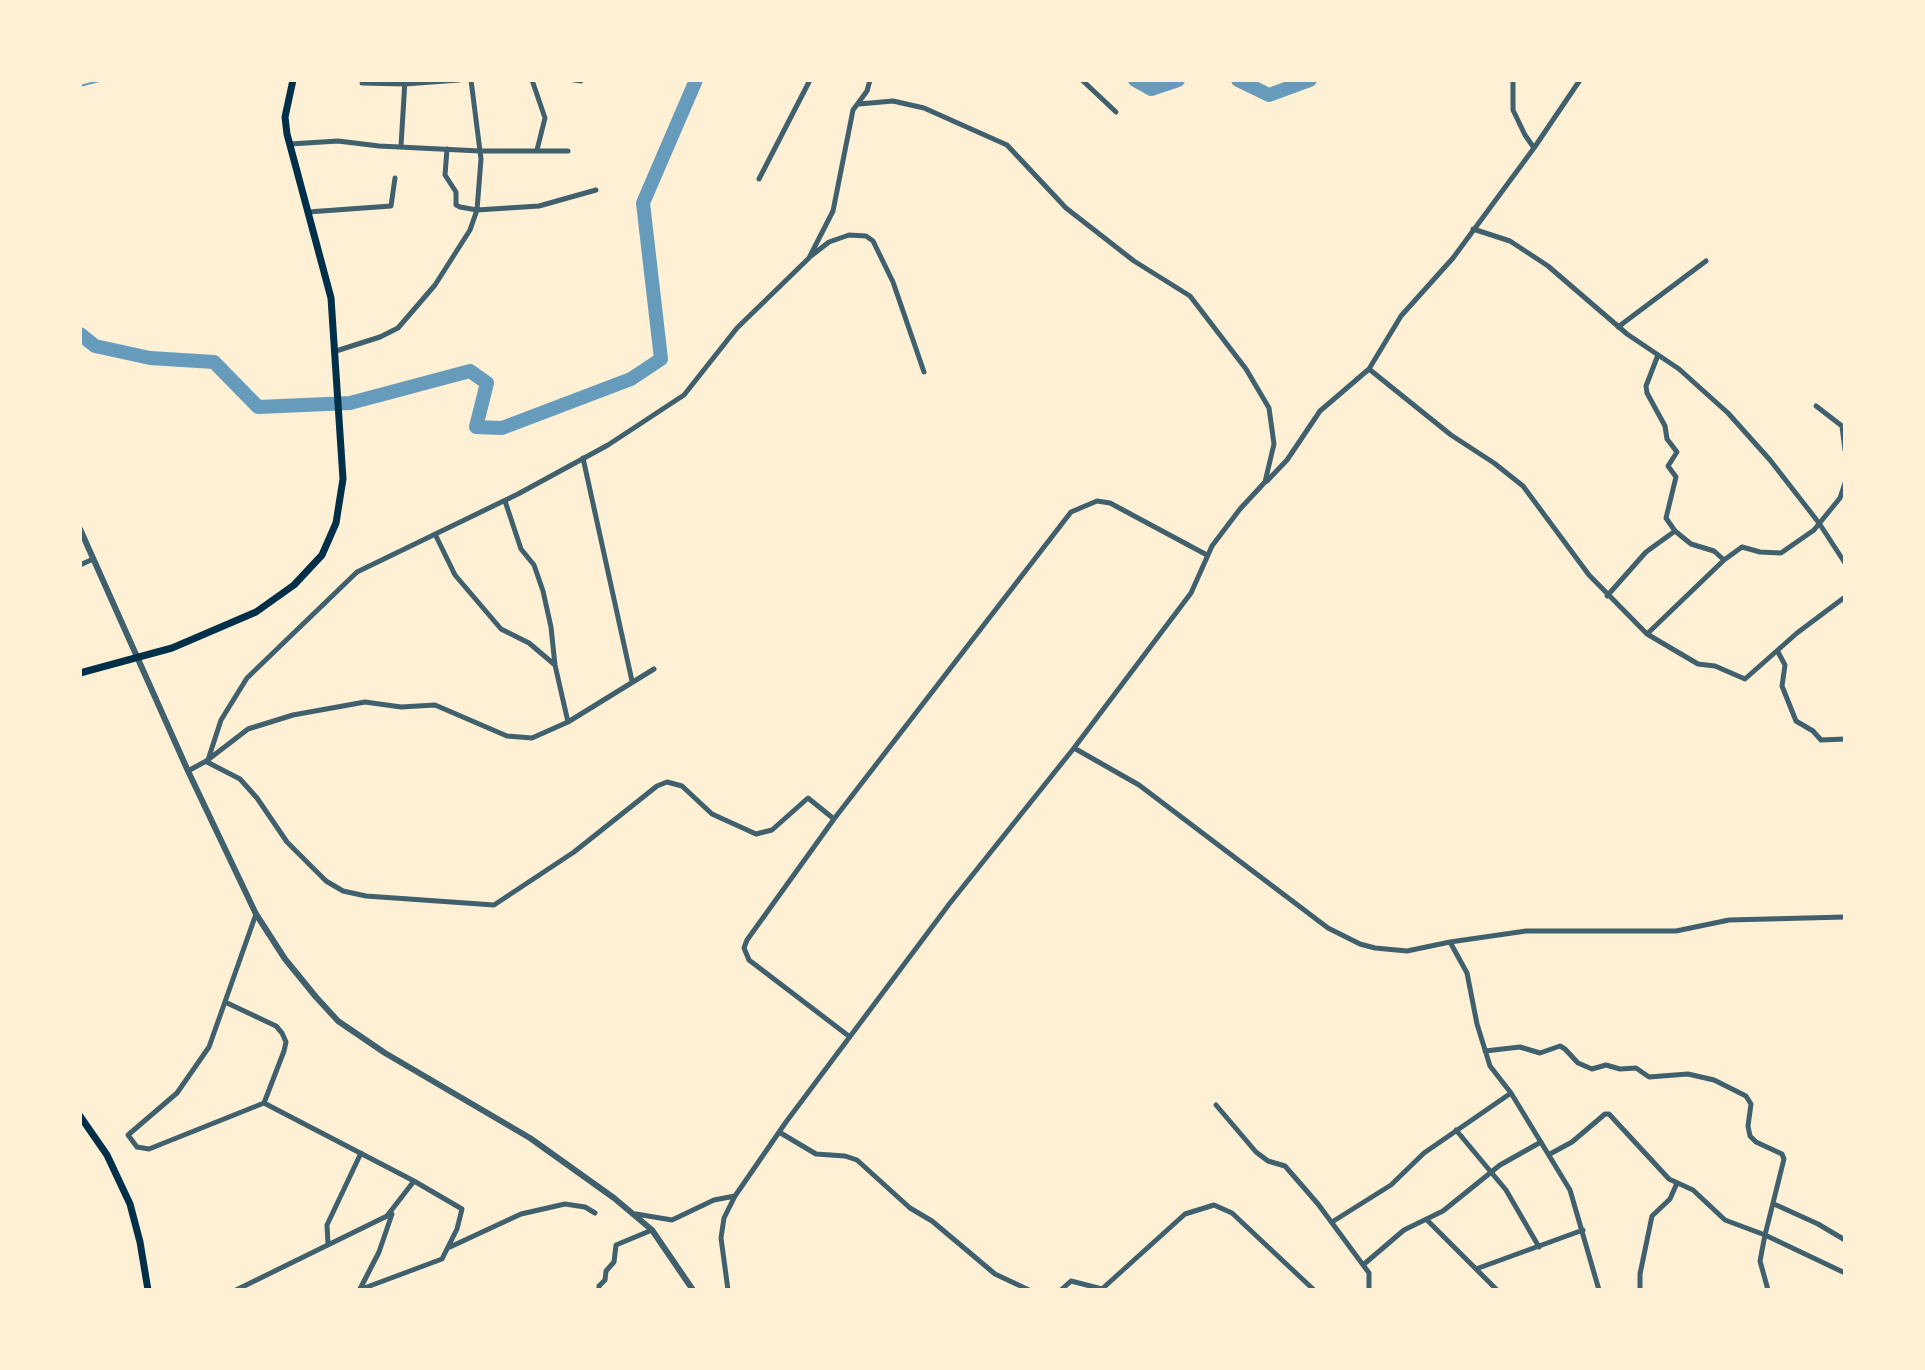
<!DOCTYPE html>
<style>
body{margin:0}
#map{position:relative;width:1925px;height:1370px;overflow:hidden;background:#fdf0d5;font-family:Figtree,sans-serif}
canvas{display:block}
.frame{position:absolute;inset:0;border:82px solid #fdf0d5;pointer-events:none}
</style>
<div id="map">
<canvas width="1925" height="1370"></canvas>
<div class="frame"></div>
</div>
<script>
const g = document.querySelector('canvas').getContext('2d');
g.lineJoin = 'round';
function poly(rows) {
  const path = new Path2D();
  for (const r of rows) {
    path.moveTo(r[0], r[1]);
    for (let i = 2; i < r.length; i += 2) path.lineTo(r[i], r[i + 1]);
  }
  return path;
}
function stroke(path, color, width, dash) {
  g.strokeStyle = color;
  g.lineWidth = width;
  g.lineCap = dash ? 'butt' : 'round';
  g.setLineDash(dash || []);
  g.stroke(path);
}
stroke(poly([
 [80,86,103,80]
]), '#669bbc', 2);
stroke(poly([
 [1135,80,1151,89,1178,80],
 [1238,80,1269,95,1310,80],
 [80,334,95,346,150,358,214,362,258,407,350,403,470,371,487,383,476,427,502,428,631,379,661,359,643,203,696,80]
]), '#669bbc', 14);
stroke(poly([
 [532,80,545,118,537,150],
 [574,80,581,81],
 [1082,80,1116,112],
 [1513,80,1513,110,1525,135,1534,148],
 [362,83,405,84,459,80],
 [859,104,893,101,924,108,1007,145,1066,208,1134,261,1190,296,1246,369,1269,408,1274,444,1265,482,1240,509,1212,546,1191,593,1074,748],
 [290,144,338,141,379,146,480,151,568,151],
 [401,146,405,80],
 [447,149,445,175,456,192,456,205,460,207,477,210,539,206,596,190],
 [759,179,810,80],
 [308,212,391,206,395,178],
 [1473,229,1510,241,1548,266,1627,334,1679,369,1728,413,1770,460,1819,523,1845,563],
 [811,256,829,242,849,235,866,236,873,241,893,282,924,372],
 [1618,327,1706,261],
 [336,351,380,337,398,328,435,285,470,230,477,210,481,159,471,80],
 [1369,369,1451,435,1494,463,1523,486,1589,575,1647,634],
 [1816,406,1842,426,1845,450],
 [583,458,632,681],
 [1267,481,1287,460,1320,411,1369,369,1401,316,1453,258,1534,148,1580,80],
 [1845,483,1840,498,1814,530,1781,553,1760,552,1742,547,1724,560,1647,634,1698,664,1715,666,1745,679,1797,633,1845,597],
 [505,501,521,549,534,565,543,591,551,627,555,665],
 [1675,531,1691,544,1714,551,1724,560],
 [435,534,455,575,501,629,529,643,555,665,568,722],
 [80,565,93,559],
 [1607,596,1646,552,1675,531,1666,518,1676,477,1668,466,1677,452,1667,439,1665,426,1647,393,1646,386,1658,355],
 [1778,652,1785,665,1782,686,1796,721,1813,731,1821,740,1845,739],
 [209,759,248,729,293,715,365,702,401,707,435,705,507,736,532,738,568,722,654,669],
 [207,762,240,779,257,798,287,842,326,881,343,891,366,896,494,905,574,852,657,786,667,782,682,786,712,814,756,834,772,830,808,798,834,819],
 [188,771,208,760,221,720,247,678,357,572,518,494,608,445,684,395,737,328,809,258,833,211,853,110,867,91,870,80],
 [256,914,209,1047,177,1093,128,1135,137,1147,149,1149,264,1103,414,1181,462,1209,457,1229,442,1259,359,1290],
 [1450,942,1467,973,1477,1024,1490,1066,1511,1093,1570,1190,1599,1290],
 [225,1002,276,1026,282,1033,286,1042,284,1051,264,1103],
 [850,1037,749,960,744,948,747,940,834,819,1071,512,1097,501,1110,503,1207,555],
 [1485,1051,1520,1047,1540,1053,1560,1046,1565,1049,1578,1063,1592,1069,1606,1065,1620,1069,1636,1068,1649,1077,1688,1074,1714,1080,1746,1096,1751,1104,1748,1126,1750,1136,1756,1142,1782,1154,1784,1159,1765,1235,1845,1273],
 [1216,1105,1256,1152,1268,1161,1285,1166,1318,1204,1369,1273,1369,1290],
 [1456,1130,1506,1190,1539,1247],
 [779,1132,816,1154,845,1156,857,1160,910,1208,932,1221,995,1274,1029,1290],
 [1550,1154,1572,1142,1605,1114,1609,1114,1669,1179,1693,1190,1725,1220,1765,1235,1760,1261,1768,1290],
 [1774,1204,1818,1224,1845,1240],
 [636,1214,672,1220,714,1200,735,1196],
 [1427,1220,1497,1290],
 [1332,1222,1391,1185,1424,1153,1511,1093],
 [328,1244,327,1225,361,1153],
 [450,1247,521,1214,565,1204,585,1207,595,1213],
 [1363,1265,1404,1230,1443,1211,1500,1165,1541,1142],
 [1476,1269,1583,1230],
 [360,1289,379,1252,392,1214],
 [236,1290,387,1216,414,1181],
 [599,1290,599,1286,605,1280,606,1271,614,1262,616,1245,652,1230],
 [728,1290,721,1238,724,1218,735,1196,786,1122,950,903,1074,748,1139,785,1328,928,1360,944,1375,948,1407,951,1450,942,1526,931,1676,931,1729,920,1845,917],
 [1061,1290,1071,1281,1102,1289,1185,1214,1214,1205,1232,1213,1314,1290],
 [1640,1290,1640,1274,1652,1216,1670,1199,1677,1183]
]), '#3f606c', 5);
stroke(poly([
 [80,529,188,771,256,914,285,959,316,997,338,1021,385,1053,530,1138,614,1198,652,1230,693,1290]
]), '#3f606c', 6);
stroke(poly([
 [80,673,172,648,256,612,294,585,322,555,336,523,343,479,331,298,287,134,285,117,293,80],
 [80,1116,107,1155,130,1204,140,1242,148,1290]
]), '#003049', 7);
</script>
